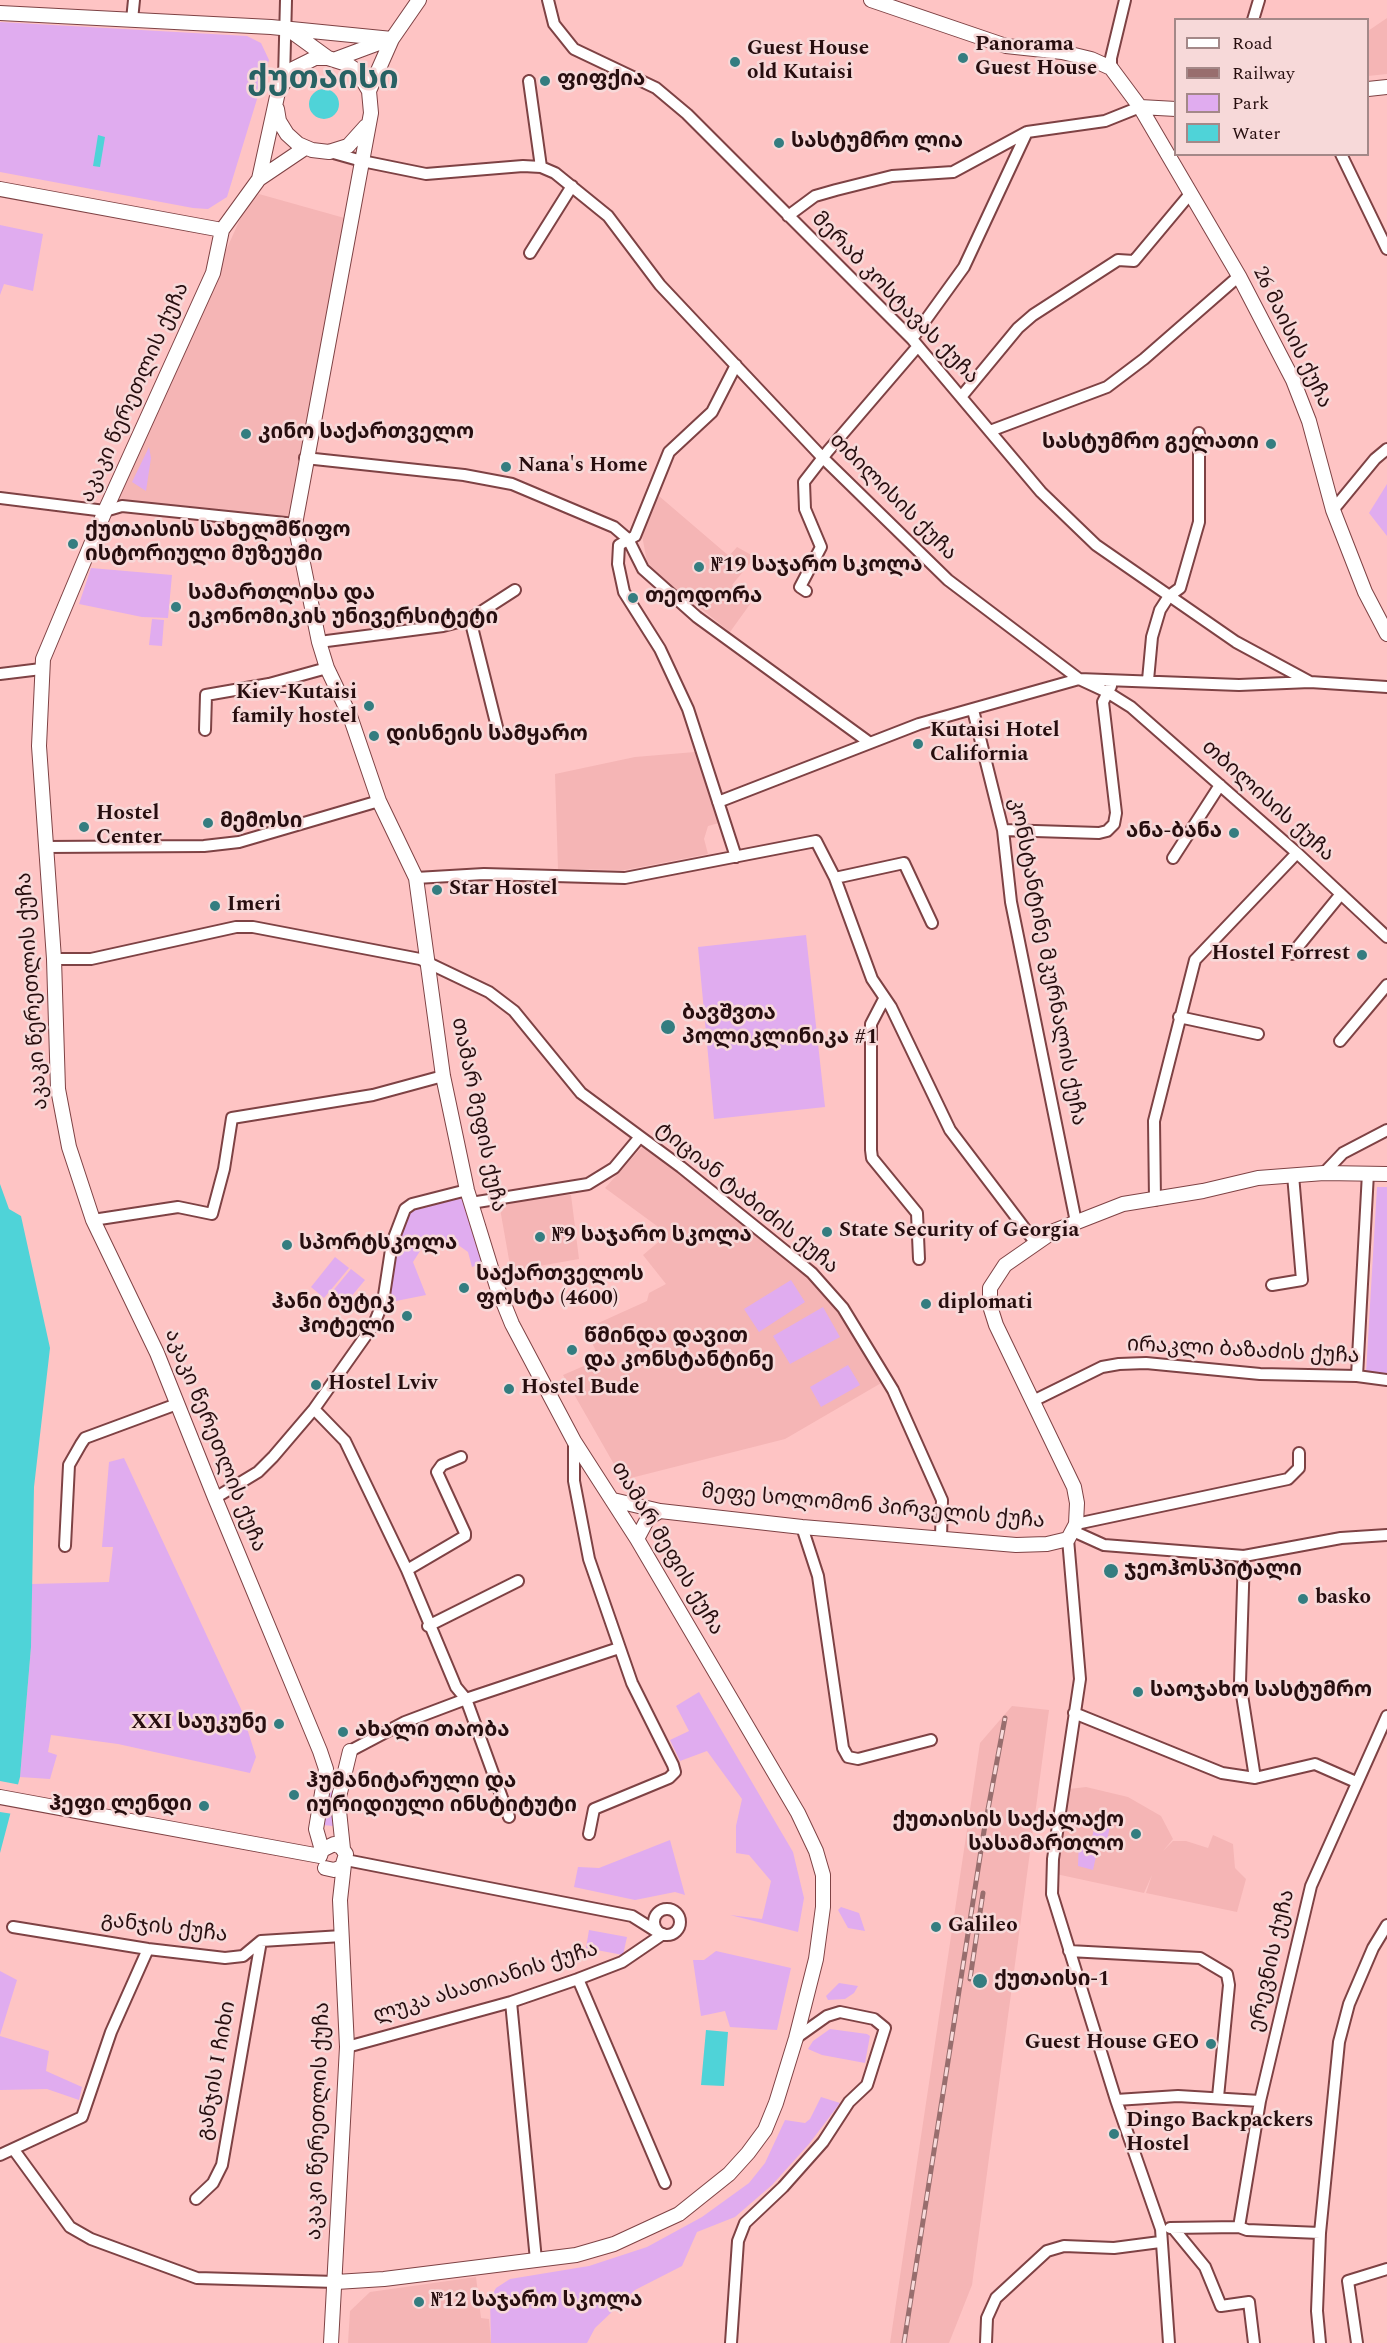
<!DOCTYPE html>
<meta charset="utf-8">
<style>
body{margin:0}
#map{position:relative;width:1387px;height:2343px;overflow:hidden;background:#fec4c4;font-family:Spectral,serif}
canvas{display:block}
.legend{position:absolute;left:1174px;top:18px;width:195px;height:138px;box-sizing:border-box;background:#f7d9d9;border:2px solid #a48888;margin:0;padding:8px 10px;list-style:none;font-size:18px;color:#270e0f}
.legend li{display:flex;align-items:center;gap:12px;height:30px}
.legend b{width:30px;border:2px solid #a48888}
</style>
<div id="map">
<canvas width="1387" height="2343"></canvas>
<ul class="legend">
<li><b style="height:8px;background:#fff"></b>Road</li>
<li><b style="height:8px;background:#986e6e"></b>Railway</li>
<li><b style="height:16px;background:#e0acef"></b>Park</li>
<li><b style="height:16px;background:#4fd3d8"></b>Water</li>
</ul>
</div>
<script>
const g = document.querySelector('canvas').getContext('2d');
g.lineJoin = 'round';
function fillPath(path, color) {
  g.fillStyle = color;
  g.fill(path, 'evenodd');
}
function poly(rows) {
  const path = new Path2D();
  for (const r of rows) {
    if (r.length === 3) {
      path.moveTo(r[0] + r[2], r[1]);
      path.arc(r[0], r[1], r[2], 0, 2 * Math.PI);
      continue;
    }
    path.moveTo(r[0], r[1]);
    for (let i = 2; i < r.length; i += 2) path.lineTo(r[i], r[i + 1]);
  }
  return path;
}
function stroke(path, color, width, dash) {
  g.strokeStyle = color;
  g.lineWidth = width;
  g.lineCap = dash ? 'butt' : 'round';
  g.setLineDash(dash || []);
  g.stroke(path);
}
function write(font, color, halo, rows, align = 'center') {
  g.font = font + ' Spectral,"Noto Sans Georgian",serif';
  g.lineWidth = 5;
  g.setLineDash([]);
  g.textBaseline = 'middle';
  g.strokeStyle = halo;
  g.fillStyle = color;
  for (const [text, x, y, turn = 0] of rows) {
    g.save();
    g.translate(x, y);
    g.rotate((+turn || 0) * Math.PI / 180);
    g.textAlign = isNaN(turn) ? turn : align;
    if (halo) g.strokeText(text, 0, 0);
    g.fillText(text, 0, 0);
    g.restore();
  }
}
fillPath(poly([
 [1387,18,1387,74,1368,76,1368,31],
 [259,194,348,219,292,517,113,499,247,204],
 [659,496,729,556,737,547,755,557,732,585,753,600,730,632,654,571,647,562,641,530],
 [695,752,719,823,708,826,704,839,708,854,625,870,558,869,555,774,635,757],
 [643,1146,821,1286,883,1382,785,1439,623,1480,563,1375,600,1359,585,1329,647,1301,649,1293,666,1284,643,1255,668,1234,605,1188],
 [571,1195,579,1259,511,1271,499,1203,528,1197],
 [1012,1706,1049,1710,972,2285,949,2343,890,2343,980,1743],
 [1086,1787,1128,1797,1161,1816,1173,1839,1163,1851,1173,1841,1186,1841,1208,1848,1213,1835,1233,1844,1235,1868,1246,1879,1237,1912,1146,1893,1152,1875,1144,1893,1056,1874,1069,1789],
 [476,2277,481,2318,489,2319,491,2343,348,2343,350,2311,370,2292]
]), '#f5b5b5');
fillPath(poly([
 [0,22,247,36,261,43,269,60,227,197,208,209,193,208,0,172],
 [0,225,43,234,33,291,4,284,0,295],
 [149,447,151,458,146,491,132,482],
 [1387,484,1387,536,1369,513],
 [91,568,172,575,168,618,142,617,79,604],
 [152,619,164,620,162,646,149,645],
 [806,935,825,1107,714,1119,698,947],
 [1377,1187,1387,1187,1387,1376,1366,1373],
 [465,1198,483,1263,472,1267,468,1252,454,1242,427,1240,413,1262,426,1295,386,1303,398,1234,405,1218,415,1207],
 [335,1257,349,1268,324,1298,311,1287],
 [351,1269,365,1280,340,1310,326,1299],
 [791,1280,805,1302,759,1332,744,1309],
 [823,1307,840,1337,790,1364,773,1336],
 [848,1365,860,1385,821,1407,810,1387],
 [124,1458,241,1709,256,1757,250,1773,118,1744,51,1735,48,1752,57,1755,50,1779,20,1777,31,1647,32,1584,109,1582,113,1547,102,1547,109,1462],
 [699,1692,793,1852,804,1898,798,1932,730,1915,762,1919,771,1881,749,1855,736,1853,736,1826,742,1799,707,1751,680,1761,670,1740,689,1731,676,1706],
 [336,1774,332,1796,333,1826,323,1825,327,1797,331,1781],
 [1097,1819,1111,1822,1107,1840,1092,1837],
 [1079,1838,1099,1843,1093,1870,1078,1866],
 [670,1840,685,1895,675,1892,635,1900,574,1887,578,1867,599,1868],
 [841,1907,859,1913,865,1931,848,1928,838,1910],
 [589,1930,627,1937,623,1955,586,1948],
 [716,1951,791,1968,777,2030,730,2027,725,2011,701,2016,693,1960,704,1960],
 [0,1971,17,1980,0,2035],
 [839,1983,858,1986,854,1993,845,1999,828,2000,826,1996],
 [830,2029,867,2034,870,2036,865,2063,822,2055,808,2049,813,2041],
 [0,2036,49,2051,46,2071,82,2087,79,2100,47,2089,0,2090],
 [821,2097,840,2103,809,2144,772,2185,735,2217,697,2232,682,2266,635,2290,595,2328,587,2343,491,2343,490,2299,496,2288,510,2279,589,2266,647,2247,702,2217,749,2183,765,2163,785,2120,805,2123,810,2119]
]), '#e0acef');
fillPath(poly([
 [324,104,15],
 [98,135,105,137,100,167,93,166],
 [0,1184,9,1209,21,1216,50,1348,34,1487,31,1647,20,1777,0,1853],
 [706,2030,728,2032,724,2086,701,2085]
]), '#4fd3d8');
fillPath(poly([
 [0,1781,21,1785,13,1814,0,1812]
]), '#fec4c4');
const minor = poly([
 [548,0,554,24,574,49,656,88,687,114,912,339,1041,492,1096,545,1236,642,1310,682],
 [132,20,134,0],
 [1253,20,1259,0],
 [1111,68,1111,58,1125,0],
 [284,79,286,0],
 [529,81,541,167],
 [330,152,362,161,426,174,523,166,541,167,555,173,608,216,660,285,822,457,948,580,1079,679,1107,692,1131,707,1297,853,1387,937],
 [1341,154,1387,249],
 [788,216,815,196,836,190,892,176,953,172,1027,132],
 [530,253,572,186],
 [912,339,964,267,1027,132,1105,121,1140,107],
 [736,365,712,412,669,452,635,536,619,545,618,564,624,592,660,649,688,709,736,857],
 [961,397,1018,328,1033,315,1118,260,1134,261,1190,194],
 [990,431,1107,387,1144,359,1239,276],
 [305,458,464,475,512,484,614,527,628,539,643,569,697,617,870,743],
 [0,498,105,511,122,506,295,524],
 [1333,510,1375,459,1387,449],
 [806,591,800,587,821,547,805,509,804,482,828,451,918,346],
 [470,619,498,731],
 [319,642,443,626,470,619,515,590],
 [0,674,41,669],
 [1148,680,1152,637,1160,610,1169,596,1180,588,1199,522,1199,433],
 [973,710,1003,830,1011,902,1076,1222],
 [205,730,206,695,269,684,327,668],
 [718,802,919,724,1079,679,1239,685,1310,682,1387,687],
 [1003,830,1099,833,1107,831,1114,824,1116,813,1103,702,1111,686],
 [46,847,204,846,239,842,379,801],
 [1173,858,1220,785],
 [416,878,484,874,625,878,816,841,835,878,872,979,891,1007,950,1130,1035,1242],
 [835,878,904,863,932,923],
 [1292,954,1341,894],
 [54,959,91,959,236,927,253,927,420,959,489,992,514,1011,581,1093,681,1167,795,1259,812,1273,843,1308,893,1390,942,1500,941,1538],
 [884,999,871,1024,871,1150,872,1158,917,1213,919,1259],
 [1179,1017,1258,1034],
 [1340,1041,1387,985],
 [1324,1173,1343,1153,1387,1130],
 [1155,1200,1154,1121,1195,960,1297,853],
 [471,1203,588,1184,614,1168,639,1138],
 [93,1220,178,1207,212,1214,224,1169,232,1118,373,1095,443,1076],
 [1272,1285,1302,1280,1293,1175],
 [1357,1376,1368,1173],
 [1033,1401,1102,1367,1119,1364,1146,1363,1260,1374,1357,1376,1387,1380],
 [314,1409,345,1441,407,1570,456,1687,466,1699,509,1817],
 [574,1441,574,1481,589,1559,632,1683,673,1765,675,1772,669,1778,594,1809,589,1834],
 [215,1498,258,1472,273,1457,314,1409,374,1324,383,1302,392,1243,405,1209,412,1204,467,1190],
 [1076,1524,1288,1479,1299,1468,1299,1453],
 [802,1527,818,1576,843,1748,848,1757,858,1759,931,1740],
 [1073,1531,1104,1545,1244,1556,1341,1538,1387,1535],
 [1068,1539,1080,1679,1053,1859,1052,1894,1116,2100,1161,2229,1169,2343],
 [65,1546,69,1465,81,1444,85,1438,177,1404],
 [1244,1556,1240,1682,1255,1778,1315,1764,1356,1782],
 [407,1570,465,1536,465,1533,437,1472,442,1465,461,1457],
 [428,1626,518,1581],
 [1074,1713,1222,1773,1255,1778],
 [350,1751,405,1722,466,1699,619,1648],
 [346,1860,632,1916,659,1933],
 [667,1922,13],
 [13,1927,148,1949,225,1958,243,1956,261,1941,342,1936],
 [1069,1951,1200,1958,1227,1974,1229,1985,1218,2097],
 [578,1979,665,2183],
 [511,2002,536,2260],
 [347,2047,511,2002,578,1979,622,1962,663,1934],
 [1116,2100,1178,2096,1260,2101],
 [14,2150,70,2227,91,2239,197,2278,336,2282],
 [0,2155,82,2117,111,2032,148,1949],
 [196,2199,213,2183,222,2165,261,1941],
 [1239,2227,1260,2101,1311,1886,1387,1716],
 [1170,2228,1239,2227,1247,2230,1320,2233],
 [1173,2228,1205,2267,1221,2306,1249,2302,1254,2343],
 [731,2343,738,2241,745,2223,783,2187,823,2142,849,2102,867,2085,885,2028,874,2019,840,2012,827,2016,796,2038],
 [986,2343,987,2318,996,2298,1047,2251,1064,2246,1114,2248,1160,2242],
 [1320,2343,1317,2311,1320,2233,1339,2042,1349,2004,1373,1948,1387,1925],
 [1357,2343,1348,2281,1387,2269]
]);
const major = poly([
 [871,0,1006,46,1062,52,1091,59,1111,68,1140,107,1239,276,1293,380,1309,421,1333,510,1365,592,1387,634],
 [0,13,271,27,392,39],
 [288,29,328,58],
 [336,59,387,40],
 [1368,89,1387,87],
 [369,91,392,39,419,0],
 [1140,107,1176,109],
 [277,109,279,121,287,134,298,144,312,150,329,152,348,146,366,126],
 [305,148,259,179,222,230,213,273,105,511,43,659,39,746,54,959,58,1089,69,1147,93,1220,157,1353,215,1498,320,1751,326,1769,316,1829,322,1850,320,1856],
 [259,179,278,92,293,69,315,58,328,58,347,64,357,71,369,91,371,113,295,524,319,642,327,668,350,716,379,801,416,878,443,1076,467,1190,497,1287,512,1324,574,1441,637,1539,798,1813,816,1851,823,1875,823,1907,816,1959,796,2038,776,2103,765,2130,748,2153,729,2174,679,2214,614,2244,576,2255,384,2279,336,2282],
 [0,189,222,230],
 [613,1500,660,1511],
 [637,1539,648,1518,660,1511,802,1527,1016,1545,1047,1544,1068,1539,1076,1524,1077,1503,1074,1487,996,1325,990,1306,990,1288,1005,1265,1054,1231,1123,1204,1203,1191,1258,1178,1324,1173,1387,1174],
 [0,1797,320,1856],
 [343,1849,338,1801,350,1751],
 [322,1850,334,1844,341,1847,346,1854,342,1867,334,1870,325,1868],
 [331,2343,347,2047,340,1900,344,1864]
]);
stroke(minor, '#7e4244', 14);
stroke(major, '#7e4244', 16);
stroke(minor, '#fff', 10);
stroke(major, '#fff', 14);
const rail = poly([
 [970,1979,983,1893],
 [904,2343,984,1831,1005,1718]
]);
stroke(rail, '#986e6e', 5);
stroke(rail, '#f7d9d9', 3, [9]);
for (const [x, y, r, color] of [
 [963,58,6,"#347d80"],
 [735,62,6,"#347d80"],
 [545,81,6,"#347d80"],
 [779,143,6,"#347d80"],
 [246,434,6,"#347d80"],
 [1271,444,6,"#347d80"],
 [506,467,6,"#347d80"],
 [73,544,6,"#347d80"],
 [699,567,6,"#347d80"],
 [633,598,6,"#347d80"],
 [176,607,6,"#347d80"],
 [369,706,6,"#347d80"],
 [374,736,6,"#347d80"],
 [918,744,6,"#347d80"],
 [208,823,6,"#347d80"],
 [84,827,6,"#347d80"],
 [1234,833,6,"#347d80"],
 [437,890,6,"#347d80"],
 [215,906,6,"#347d80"],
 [1362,955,6,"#347d80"],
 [668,1027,8,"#347d80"],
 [827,1232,6,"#347d80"],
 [540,1237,6,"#347d80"],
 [287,1245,6,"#347d80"],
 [464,1288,6,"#347d80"],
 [926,1304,6,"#347d80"],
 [407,1316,6,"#347d80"],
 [572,1350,6,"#347d80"],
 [316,1385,6,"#347d80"],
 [509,1389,6,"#347d80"],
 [1111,1571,8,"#347d80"],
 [1303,1599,6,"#347d80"],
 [1138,1692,6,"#347d80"],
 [279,1724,6,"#347d80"],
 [343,1732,6,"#347d80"],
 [294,1795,6,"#347d80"],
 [204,1806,6,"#347d80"],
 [1136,1834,6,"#347d80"],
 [936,1927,6,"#347d80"],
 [980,1981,8,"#347d80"],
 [1211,2044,6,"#347d80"],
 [1114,2134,6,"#347d80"],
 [419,2302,6,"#347d80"]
]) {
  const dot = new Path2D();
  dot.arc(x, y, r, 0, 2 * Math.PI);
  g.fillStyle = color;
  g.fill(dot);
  stroke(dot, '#f7d9d9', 2);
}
write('bold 21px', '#270e0f', '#f7d9d9', [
 ["Panorama",975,46],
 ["Guest House",975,70],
 ["Guest House",747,50],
 ["old Kutaisi",747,74],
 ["ფიფქია",557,81],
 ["სასტუმრო ლია",791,143],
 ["კინო საქართველო",258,434],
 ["სასტუმრო გელათი",1259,444,"right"],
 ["Nana's Home",518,467],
 ["ქუთაისის სახელმწიფო",85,532],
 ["ისტორიული მუზეუმი",85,556],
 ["№19 საჯარო სკოლა",711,567],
 ["სამართლისა და",188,595],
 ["ეკონომიკის უნივერსიტეტი",188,619],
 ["თეოდორა",645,598],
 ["Kiev-Kutaisi",357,694,"right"],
 ["family hostel",357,718,"right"],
 ["Kutaisi Hotel",930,732],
 ["California",930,756],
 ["დისნეის სამყარო",386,736],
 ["Hostel",96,815],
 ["Center",96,839],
 ["მემოსი",220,823],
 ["ანა-ბანა",1222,833,"right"],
 ["Star Hostel",449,890],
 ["Imeri",227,906],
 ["Hostel Forrest",1350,955,"right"],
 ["ბავშვთა",682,1015],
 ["პოლიკლინიკა #1",682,1039],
 ["State Security of Georgia",839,1232],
 ["№9 საჯარო სკოლა",552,1237],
 ["სპორტსკოლა",299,1245],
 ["საქართველოს",476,1276],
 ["ფოსტა (4600)",476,1300],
 ["ჰანი ბუტიკ",395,1304,"right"],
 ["ჰოტელი",395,1328,"right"],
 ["diplomati",938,1304],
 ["წმინდა დავით",584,1338],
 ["და კონსტანტინე",584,1362],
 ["Hostel Lviv",328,1385],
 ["Hostel Bude",521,1389],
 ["ჯეოჰოსპიტალი",1124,1571],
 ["basko",1315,1599],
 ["საოჯახო სასტუმრო",1150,1692],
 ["XXI საუკუნე",267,1724,"right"],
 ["ახალი თაობა",355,1732],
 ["ჰუმანიტარული და",306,1783],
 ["იურიდიული ინსტიტუტი",306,1807],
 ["ჰეფი ლენდი",192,1806,"right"],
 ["ქუთაისის საქალაქო",1124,1822,"right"],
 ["სასამართლო",1124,1846,"right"],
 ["Galileo",948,1927],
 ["ქუთაისი-1",994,1981],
 ["Guest House GEO",1199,2044,"right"],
 ["Dingo Backpackers",1126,2122],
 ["Hostel",1126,2146],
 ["№12 საჯარო სკოლა",431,2302]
], 'left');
write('21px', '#270e0f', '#f7d9d9', [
 ["მერაბ კოსტავას ქუჩა",894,299,46],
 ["26 მაისის ქუჩა",1291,338,64],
 ["აკაკი წერეთლის ქუჩა",136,393,-66],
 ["თბილისის ქუჩა",892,498,45],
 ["თბილისის ქუჩა",1267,802,42],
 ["კონსტანტინე მკურნალის ქუჩა",1046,962,79],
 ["აკაკი წერეთლის ქუჩა",34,991,-94],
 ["თამარ მეფის ქუჩა",477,1115,78],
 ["ტიციან ტაბიძის ქუჩა",746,1199,39],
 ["ირაკლი ბაზაძის ქუჩა",1243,1352,3],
 ["აკაკი წერეთლის ქუჩა",214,1441,68],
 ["მეფე სოლომონ პირველის ქუჩა",873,1508,5],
 ["თამარ მეფის ქუჩა",666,1549,59],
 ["განჯის ქუჩა",164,1929,7],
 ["ერევნის ქუჩა",1273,1961,-77],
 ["ლუკა ასათიანის ქუჩა",486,1984,-17],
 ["განჯის I ჩიხი",218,2071,-80],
 ["აკაკი წერეთლის ქუჩა",320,2121,-88]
]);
write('bold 33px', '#286264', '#f7d9d9', [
 ["ქუთაისი",323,82]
]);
</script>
